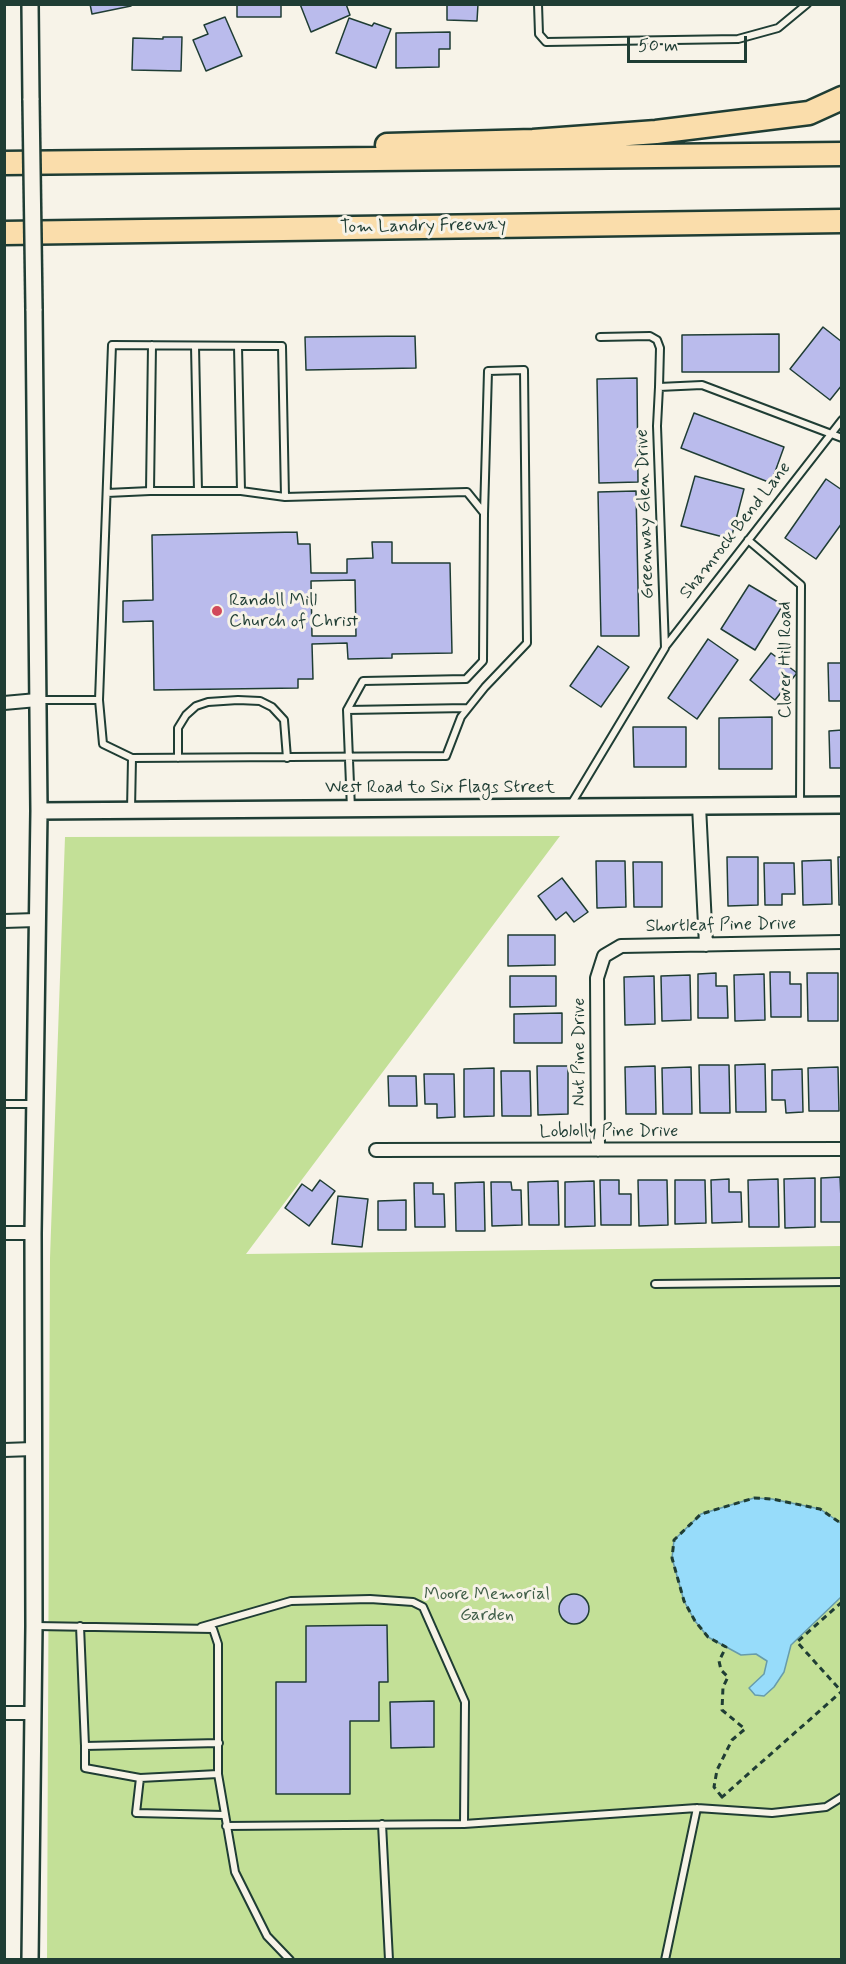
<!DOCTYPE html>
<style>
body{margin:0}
#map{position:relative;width:846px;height:1964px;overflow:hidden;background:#f7f3e8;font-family:Mynerve,sans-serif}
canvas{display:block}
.frame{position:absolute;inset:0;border:6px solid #1f3d34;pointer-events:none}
.scale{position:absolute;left:627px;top:36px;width:120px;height:27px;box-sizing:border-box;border:3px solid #1f3d34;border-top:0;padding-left:8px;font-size:18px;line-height:21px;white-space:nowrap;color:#1f3d34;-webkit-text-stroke:4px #f7f3e8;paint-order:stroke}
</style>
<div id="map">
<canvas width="846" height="1964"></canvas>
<div class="frame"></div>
<div class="scale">50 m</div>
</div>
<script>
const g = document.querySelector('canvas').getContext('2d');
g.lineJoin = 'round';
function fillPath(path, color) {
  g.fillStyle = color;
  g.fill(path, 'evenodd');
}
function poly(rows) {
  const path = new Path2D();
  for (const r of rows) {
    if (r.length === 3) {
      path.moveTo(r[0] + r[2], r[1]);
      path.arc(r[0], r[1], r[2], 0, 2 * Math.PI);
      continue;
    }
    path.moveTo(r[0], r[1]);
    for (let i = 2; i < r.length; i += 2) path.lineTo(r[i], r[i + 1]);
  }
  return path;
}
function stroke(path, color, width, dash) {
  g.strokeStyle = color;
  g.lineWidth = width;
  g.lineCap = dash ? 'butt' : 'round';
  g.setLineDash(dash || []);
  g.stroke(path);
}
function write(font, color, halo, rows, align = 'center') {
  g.font = font + ' Mynerve,sans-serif';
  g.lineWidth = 6;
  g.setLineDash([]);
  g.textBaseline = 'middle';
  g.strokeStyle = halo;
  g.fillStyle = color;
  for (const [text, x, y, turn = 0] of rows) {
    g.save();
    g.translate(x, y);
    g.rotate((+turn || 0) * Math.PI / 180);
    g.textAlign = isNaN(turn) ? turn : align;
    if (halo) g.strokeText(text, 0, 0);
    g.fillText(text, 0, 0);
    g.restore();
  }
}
fillPath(poly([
 [560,836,246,1254,841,1246,841,1959,47,1960,50,1258,65,837]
]), '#c3e097');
const water = poly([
 [754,1498,772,1499,820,1509,842,1524,841,1597,791,1645,784,1672,774,1687,764,1696,755,1695,749,1688,764,1674,767,1661,756,1654,741,1655,708,1637,695,1621,684,1601,672,1558,674,1540,701,1514,754,1498]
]);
fillPath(water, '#97dcfa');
stroke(water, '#679cab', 1.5);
const building = poly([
 [90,4,131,4,131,6,92,14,90,4],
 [237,4,281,4,281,17,237,17,237,4],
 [300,4,346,4,350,15,311,32,300,4],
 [447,4,478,4,477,21,447,20,447,4],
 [225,17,242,56,206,71,193,40,208,34,204,25,225,17],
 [349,18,372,26,374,23,391,29,376,68,336,53,349,18],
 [450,32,450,49,439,49,439,67,396,68,396,33,450,32],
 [163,37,182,37,181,71,132,70,133,38,163,39,163,37],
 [823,327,842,342,842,385,830,400,790,369,823,327],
 [779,334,779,372,682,372,682,335,779,334],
 [415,336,416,368,306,370,305,337,415,336],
 [637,378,638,482,599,483,597,379,637,378],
 [694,413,784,447,771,483,681,448,694,413],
 [695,476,744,489,731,539,681,526,695,476],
 [826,479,842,490,842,523,816,559,785,538,826,479],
 [636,491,639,636,601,636,598,492,636,491],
 [297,532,298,544,310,544,311,573,347,573,347,559,373,558,372,542,392,542,392,563,450,563,452,653,392,654,392,658,348,659,347,643,312,644,313,679,298,679,298,688,154,690,153,621,123,622,123,601,153,600,152,535,297,532],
 [355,580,356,636,312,636,311,581,355,580],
 [749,585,783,605,755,650,721,629,749,585],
 [708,639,738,660,697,719,668,698,708,639],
 [598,646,629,667,601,707,570,686,598,646],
 [771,653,797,673,775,700,750,680,771,653],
 [828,663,842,663,842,701,829,701,828,663],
 [772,717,772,769,719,769,719,718,772,717],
 [633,727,686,727,686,767,634,767,633,727],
 [842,730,842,768,830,768,829,731,842,730],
 [727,857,758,857,758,905,728,906,727,857],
 [838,857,842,857,842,905,839,905,838,857],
 [831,860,832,904,803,905,802,861,831,860],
 [596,861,625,861,626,907,597,908,596,861],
 [633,862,662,862,662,907,634,907,633,862],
 [764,863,794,863,795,894,782,894,782,905,765,905,764,863],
 [562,878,588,912,574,922,566,912,556,920,538,896,562,878],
 [508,935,555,935,555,965,508,966,508,935],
 [770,972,790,972,790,984,801,984,801,1017,771,1017,770,972],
 [716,973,716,986,727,986,728,1018,698,1018,698,974,716,973],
 [807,973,838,973,838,1021,808,1021,807,973],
 [764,974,765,1020,735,1021,734,975,764,974],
 [690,975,691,1020,662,1021,661,976,690,975],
 [510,976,556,976,556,1006,510,1007,510,976],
 [654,976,655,1024,625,1025,624,977,654,976],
 [562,1013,562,1043,514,1043,514,1014,562,1013],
 [765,1064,766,1112,736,1112,735,1065,765,1064],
 [699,1065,729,1065,730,1113,700,1113,699,1065],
 [537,1066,568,1066,568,1114,538,1115,537,1066],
 [655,1066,656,1114,626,1114,625,1067,655,1066],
 [691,1067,692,1114,663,1114,662,1068,691,1067],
 [838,1067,839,1111,809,1111,808,1068,838,1067],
 [494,1068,494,1116,464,1117,464,1069,494,1068],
 [802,1069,803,1112,786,1113,785,1100,772,1100,772,1070,802,1069],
 [501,1071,530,1071,531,1116,502,1116,501,1071],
 [424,1074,454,1074,455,1117,437,1118,437,1104,425,1104,424,1074],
 [388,1076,416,1076,417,1106,389,1106,388,1076],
 [840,1177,842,1222,821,1222,821,1178,840,1177],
 [815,1178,815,1227,785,1228,784,1179,815,1178],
 [729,1179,729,1192,741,1192,742,1222,712,1223,711,1180,729,1179],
 [778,1179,779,1227,749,1227,748,1180,778,1179],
 [320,1180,335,1191,309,1226,285,1208,302,1184,312,1191,320,1180],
 [600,1180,619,1180,619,1194,631,1194,631,1225,601,1225,600,1180],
 [638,1180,667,1180,668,1225,639,1226,638,1180],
 [675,1180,705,1180,706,1223,675,1224,675,1180],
 [558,1181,559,1225,529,1225,528,1182,558,1181],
 [594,1181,595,1226,565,1227,565,1182,594,1181],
 [484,1182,485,1231,456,1231,455,1183,484,1182],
 [491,1182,511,1182,512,1190,521,1190,522,1225,492,1226,491,1182],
 [414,1183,433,1183,433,1194,444,1194,445,1227,415,1227,414,1183],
 [338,1196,368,1199,362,1247,332,1244,338,1196],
 [406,1200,406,1230,378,1230,378,1201,406,1200],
 [574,1609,15],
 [387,1625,388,1682,379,1682,379,1721,350,1721,350,1794,276,1794,276,1682,306,1682,306,1626,387,1625],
 [434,1701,434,1747,391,1748,390,1702,434,1701]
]);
fillPath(building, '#babbec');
stroke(building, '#1f3d34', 1.5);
const service = poly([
 [538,4,539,34,546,42,738,39,778,28,807,4],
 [600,337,650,336,657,340,660,348,659,387],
 [152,345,150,491,241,491,238,346],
 [195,346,198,491],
 [241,491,285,497],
 [107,493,150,491],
 [748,540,801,585,800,805],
 [665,647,842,420],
 [38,700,99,700,112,345,282,346,285,497,467,492,484,513,483,661,466,679,363,681,347,710,351,809],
 [99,700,103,744,132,758,131,810],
 [347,710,468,708],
 [132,758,446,756,461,717,485,687,527,643,524,370,488,371,484,514],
 [178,758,178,728,186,715,196,706,208,702,238,700,260,701,272,707,284,720,287,758],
 [570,806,665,648,657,426,659,387,702,385,842,438],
 [4,1104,34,1104],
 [655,1284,842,1282],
 [36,1626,213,1629,218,1644,218,1774,235,1872,267,1936,290,1960],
 [80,1626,85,1746,219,1743],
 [201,1627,291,1601,370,1599,413,1602,423,1607,465,1702,464,1824],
 [85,1746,85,1768,140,1778,218,1774],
 [140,1778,136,1813,224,1815],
 [382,1824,389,1960],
 [226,1826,464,1824,697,1808,772,1813,826,1807,842,1797],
 [665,1960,697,1808]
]);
const minor = poly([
 [4,703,37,700],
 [699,806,706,945],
 [4,921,36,920],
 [376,1150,842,1149],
 [598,1150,597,978,604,956,621,946,842,942],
 [4,1233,33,1233],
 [4,1450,33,1449],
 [4,1713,33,1713]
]);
const tertiary = poly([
 [30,4,31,100],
 [39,811,842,805],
 [30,1960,34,1626,33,1233,39,811,34,309]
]);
const motorway = poly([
 [387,145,533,141,656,132,809,113,842,98],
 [4,163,842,154],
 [4,233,842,221]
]);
stroke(service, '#1f3d34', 10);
stroke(minor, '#1f3d34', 16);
stroke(tertiary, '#1f3d34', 20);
stroke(motorway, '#1f3d34', 27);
stroke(poly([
 [842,1602,797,1642,842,1692],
 [722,1797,714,1787,717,1770,732,1740,745,1729,722,1710,723,1687,728,1677,721,1670,719,1661,726,1647,708,1637,695,1621,684,1601,672,1558,674,1540,701,1514,754,1498,772,1499,820,1509,842,1524],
 [721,1798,841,1692]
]), '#1f3d34', 3, [6, 4.5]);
stroke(service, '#f7f3e8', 6);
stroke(minor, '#f7f3e8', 12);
stroke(tertiary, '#f7f3e8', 15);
stroke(motorway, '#faddab', 22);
const tertiaryBridge = poly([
 [31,100,34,309]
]);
stroke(tertiaryBridge, '#1f3d34', 20, []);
stroke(tertiaryBridge, '#f7f3e8', 15);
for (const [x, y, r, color] of [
 [217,611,6,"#d1495b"]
]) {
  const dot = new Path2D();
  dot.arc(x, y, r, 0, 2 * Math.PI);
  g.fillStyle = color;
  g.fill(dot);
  stroke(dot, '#f7f3e8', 2);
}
write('18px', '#1f3d34', '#f7f3e8', [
 ["Tom Landry Freeway",423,227,-1],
 ["Greenway Glen Drive",646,514,-92],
 ["Shamrock Bend Lane",736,531,-52],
 ["Clover Hill Road",786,660,-90],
 ["West Road to Six Flags Street",440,788],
 ["Shortleaf Pine Drive",721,926,-1],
 ["Nut Pine Drive",580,1052,-90],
 ["Loblolly Pine Drive",609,1132]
]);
write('18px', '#1f3d34', '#f7f3e8', [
 ["Randoll Mill",229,601],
 ["Church of Christ",229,622]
], 'left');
write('18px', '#405e48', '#f7f3e8', [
 ["Moore Memorial",487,1595],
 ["Garden",487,1616]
]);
</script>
